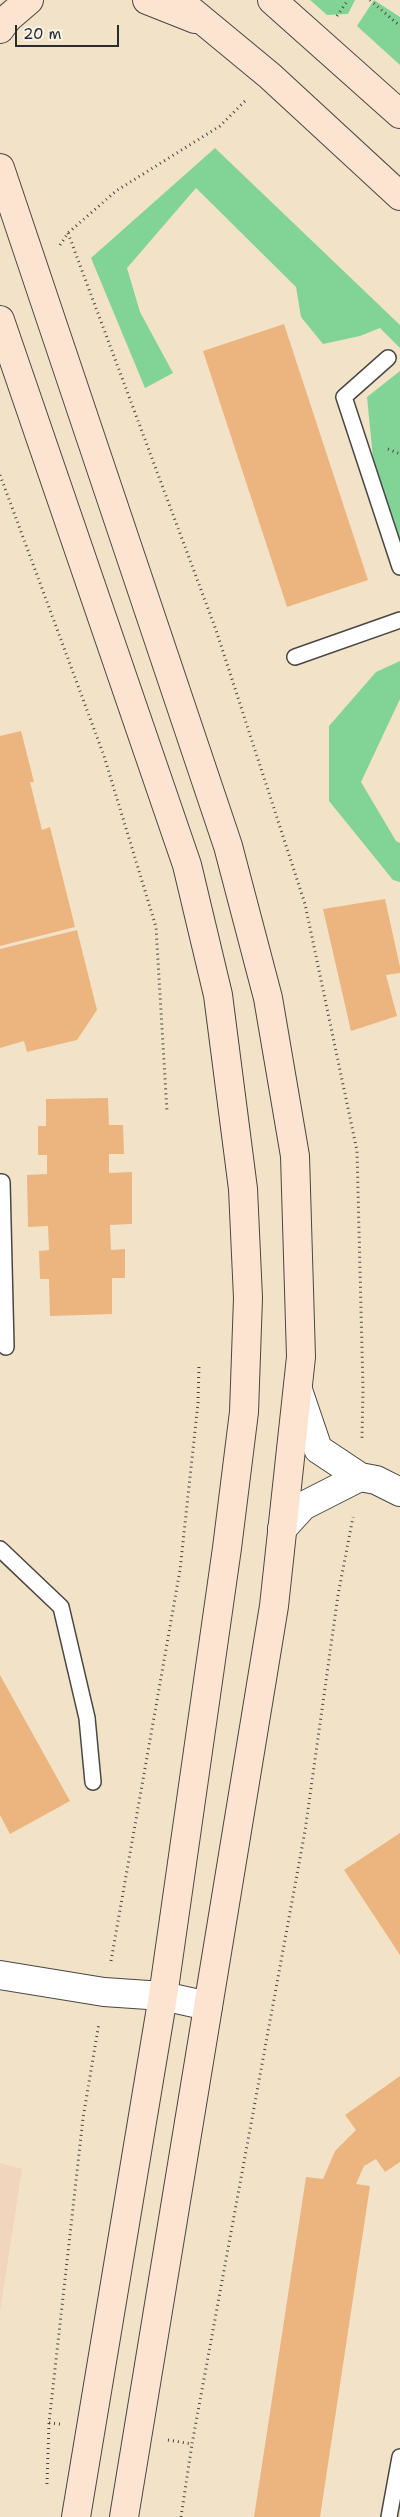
<!DOCTYPE html>
<style>
body{margin:0}
#map{position:relative;width:400px;height:2517px;overflow:hidden;background:#f2e3c8;font-family:"Shantell Sans",sans-serif}
canvas{display:block}
.scale{position:absolute;left:15px;top:25px;width:104px;height:22px;box-sizing:border-box;border:2px solid #2b2b2b;border-top:0;padding-left:6px;font-size:15px;line-height:18px;white-space:nowrap;color:#2b2b2b;-webkit-text-stroke:4px #f7f3e8;paint-order:stroke}
</style>
<div id="map">
<canvas width="400" height="2517"></canvas>
<div class="scale">20 m</div>
</div>
<script>
const g = document.querySelector('canvas').getContext('2d');
g.lineJoin = 'round';
function fillPath(path, color) {
  g.fillStyle = color;
  g.fill(path, 'evenodd');
}
function poly(rows) {
  const path = new Path2D();
  for (const r of rows) {
    path.moveTo(r[0], r[1]);
    for (let i = 2; i < r.length; i += 2) path.lineTo(r[i], r[i + 1]);
  }
  return path;
}
function stroke(path, color, width, dash) {
  g.strokeStyle = color;
  g.lineWidth = width;
  g.lineCap = dash ? 'butt' : 'round';
  g.setLineDash(dash || []);
  g.stroke(path);
}
fillPath(poly([
 [0,2163,22,2169,0,2312]
]), '#f1d5bd');
fillPath(poly([
 [310,0,355,0,348,14,327,15],
 [374,0,400,17,400,65,357,26],
 [215,148,400,325,400,348,380,328,360,336,323,344,301,317,296,287,196,188,127,268,140,312,173,373,145,388,91,258],
 [400,371,400,540,374,468,367,397],
 [400,661,400,699,361,782,396,841,400,843,400,882,393,880,329,801,329,726,376,672]
]), '#82d496');
fillPath(poly([
 [284,324,368,580,287,607,203,351],
 [21,731,34,782,30,782,42,830,50,827,75,927,0,946,0,736],
 [385,899,400,967,400,973,386,975,397,1016,351,1031,323,909],
 [77,930,97,1010,77,1040,27,1052,24,1041,0,1048,0,949],
 [108,1098,109,1125,123,1125,124,1154,109,1154,109,1173,132,1172,132,1224,110,1225,111,1250,125,1249,125,1278,112,1278,112,1314,50,1316,49,1279,40,1279,39,1251,49,1250,48,1226,28,1227,27,1175,47,1174,47,1155,38,1155,38,1126,46,1126,46,1099],
 [0,1675,70,1801,10,1834,0,1815],
 [400,1833,400,1955,344,1870],
 [400,2076,400,2162,385,2172,376,2159,364,2166,356,2184,370,2186,320,2517,254,2517,306,2177,323,2179,335,2151,356,2130,345,2115]
]), '#ecb57f');
const lane = poly([
 [388,358,344,397,400,567],
 [295,657,400,620],
 [0,1182,2,1182,6,1347],
 [0,1549,61,1607,87,1718,93,1782],
 [389,2517,400,2457]
]);
const street = poly([
 [298,1390,318,1449,360,1477,376,1480,400,1492],
 [282,1529,303,1506,360,1477],
 [0,1975,104,1992,163,1996,208,2006]
]);
const secondary = poly([
 [147,0,195,19],
 [178,0,270,76,400,196],
 [272,0,400,114],
 [0,29,8,18,29,0],
 [0,168,228,846,268,998,295,1156,301,1357,274,1606,124,2517],
 [0,320,187,865,218,995,243,1189,248,1298,244,1412,227,1548,163,1996,76,2517]
]);
stroke(lane, '#494743', 18);
stroke(street, '#494743', 30);
stroke(secondary, '#494743', 30);
stroke(poly([
 [370,0,400,26],
 [337,16,348,0],
 [68,233,216,630,305,904,357,1151,363,1389,362,1438],
 [60,245,68,233,116,191,220,126,247,99],
 [388,449,400,454],
 [0,475,104,756,156,927,167,1112],
 [111,1961,180,1570,198,1403,199,1366],
 [49,2423,60,2424],
 [168,2440,192,2444,305,1831,338,1595,353,1517],
 [47,2484,49,2423,83,2118,99,2023],
 [181,2517,192,2444]
]), '#494743', 3, [1, 4]);
stroke(lane, '#fff', 15);
stroke(street, '#fff', 28);
stroke(secondary, '#fde4d1', 28);
</script>
